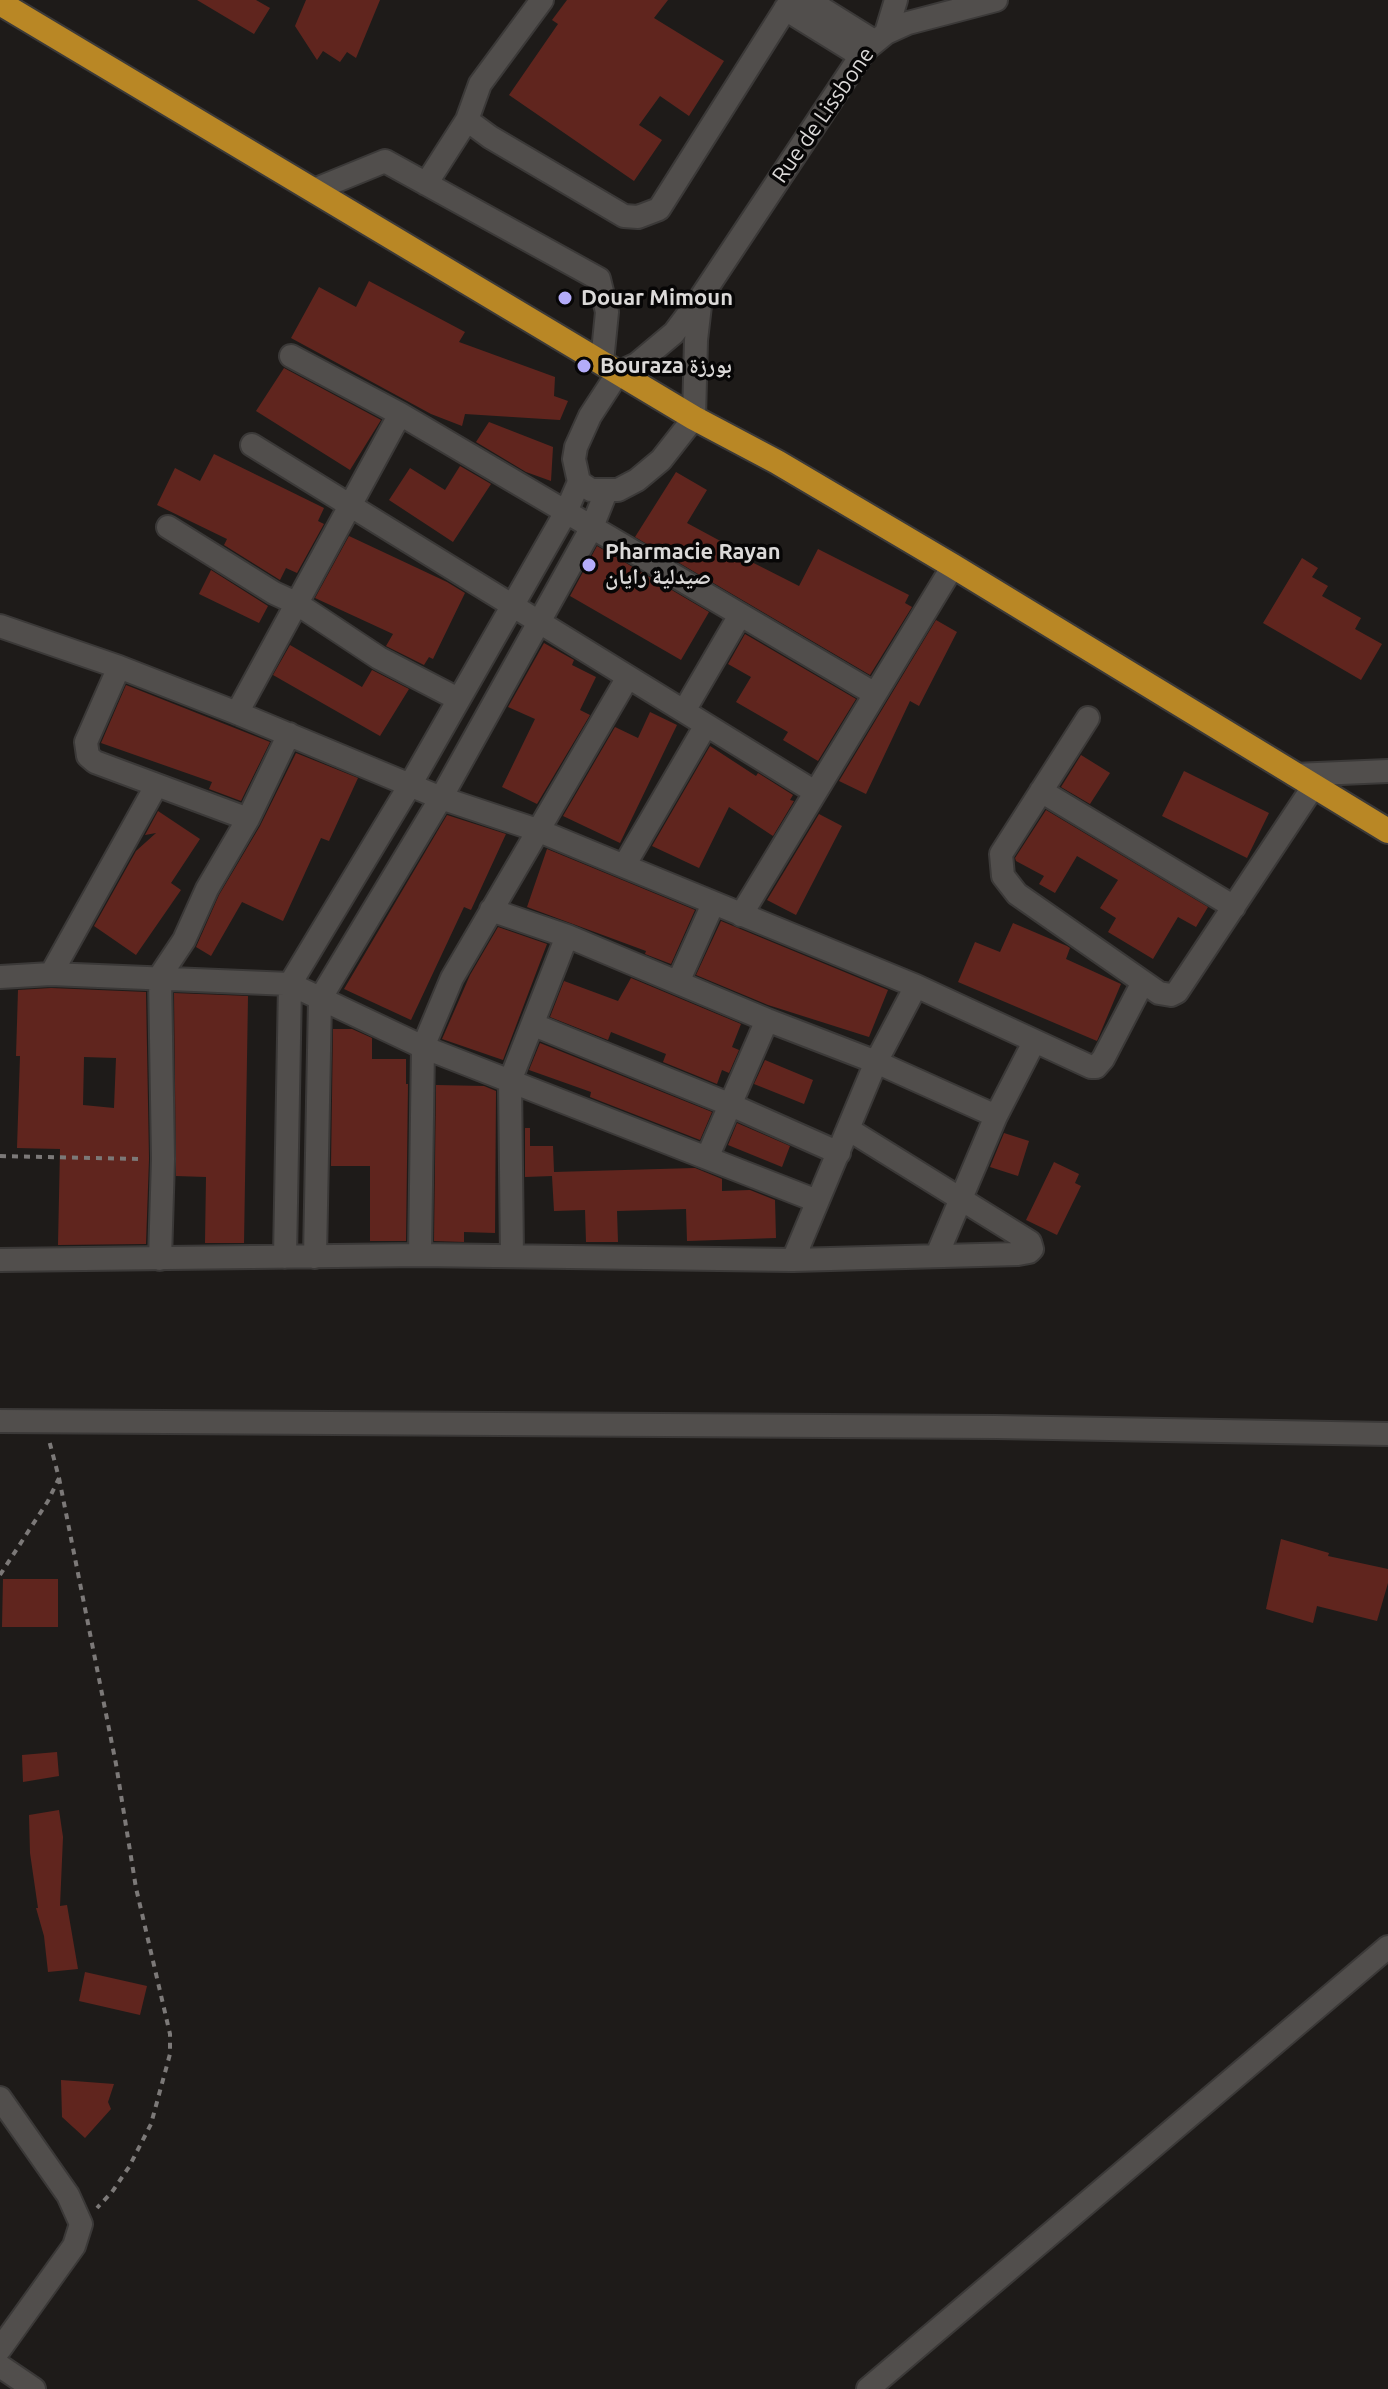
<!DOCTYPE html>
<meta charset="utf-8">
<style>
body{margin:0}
canvas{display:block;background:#1e1b19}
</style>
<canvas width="1388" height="2389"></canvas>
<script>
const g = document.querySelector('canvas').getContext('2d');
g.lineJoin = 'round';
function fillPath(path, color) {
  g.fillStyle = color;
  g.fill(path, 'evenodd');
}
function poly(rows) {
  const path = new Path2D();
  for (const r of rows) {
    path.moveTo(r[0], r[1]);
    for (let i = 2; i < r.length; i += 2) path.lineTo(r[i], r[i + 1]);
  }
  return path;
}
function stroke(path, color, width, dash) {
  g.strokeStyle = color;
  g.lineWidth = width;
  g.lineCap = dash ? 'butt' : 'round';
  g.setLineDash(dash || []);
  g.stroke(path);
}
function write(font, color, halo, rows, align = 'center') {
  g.font = font + ' Ubuntu,"Noto Naskh Arabic",sans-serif';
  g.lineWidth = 7;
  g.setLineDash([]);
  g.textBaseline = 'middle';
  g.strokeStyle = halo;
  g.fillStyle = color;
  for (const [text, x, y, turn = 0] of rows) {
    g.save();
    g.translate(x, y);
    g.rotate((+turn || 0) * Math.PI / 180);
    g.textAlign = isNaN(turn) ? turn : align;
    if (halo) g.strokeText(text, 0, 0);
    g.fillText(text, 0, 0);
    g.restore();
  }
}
fillPath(poly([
 [197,0,256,0,270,8,254,34],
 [306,0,380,0,356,58,347,52,340,62,323,51,317,60,295,26],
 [567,0,668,0,654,18,724,61,689,116,660,96,639,125,662,140,634,181,509,95,558,24,552,20],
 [369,281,465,332,459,342,555,377,554,396,568,401,560,420,465,414,462,426,431,414,291,338,319,287,356,307],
 [284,368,381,420,350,470,256,411],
 [489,422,553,447,551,481,526,472,476,442],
 [214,454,324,508,318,521,324,524,297,573,286,568,280,580,224,545,227,539,157,505,175,468,200,481],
 [460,466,491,484,453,542,389,500,410,468,445,490],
 [676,472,707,490,687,523,724,543,722,547,799,586,818,549,909,595,905,603,912,607,870,675,635,537],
 [349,536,447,582,465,593,433,659,429,657,424,665,386,646,393,634,315,598],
 [597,546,709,612,681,660,570,596],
 [1302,558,1318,568,1312,577,1328,586,1322,596,1361,618,1355,629,1382,644,1361,680,1263,623],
 [211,570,268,606,259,623,199,594],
 [936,620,957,632,919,706,910,701,866,794,839,781],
 [745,634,856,699,818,761,783,740,788,732,736,702,751,677,728,664],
 [544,643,574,660,572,665,596,677,580,710,590,715,537,804,502,787,535,719,508,707],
 [290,645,362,687,372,670,409,689,380,736,273,675],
 [126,685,270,742,241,801,209,789,212,782,101,743],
 [650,712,677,725,620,843,563,816,615,727,638,738],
 [710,746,756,776,758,773,793,795,790,800,794,801,773,836,729,807,699,868,652,846],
 [296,753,358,778,329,841,321,838,283,921,242,902,211,956,196,947,219,895,260,826],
 [1081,755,1110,773,1090,804,1061,787],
 [1184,771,1269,813,1247,858,1162,816],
 [1046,810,1208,907,1196,927,1178,917,1153,959,1108,932,1116,918,1100,908,1118,880,1077,856,1055,893,1039,884,1044,876,1016,861,1015,858],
 [158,811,200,839,171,883,181,890,136,955,94,926,136,851,156,833,145,835],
 [819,814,842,826,796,915,767,900],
 [447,815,506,834,471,910,464,907,411,1020,344,989],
 [547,849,695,910,671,964,645,954,646,951,527,907],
 [721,921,888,990,869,1037,768,1005,696,975],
 [1013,923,1067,946,1070,948,1066,959,1121,984,1097,1041,958,982,975,942,1000,952],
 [498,927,547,944,503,1060,442,1039,470,975],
 [631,978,741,1024,732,1047,739,1050,729,1073,722,1070,717,1084,663,1062,666,1054,611,1032,608,1040,550,1017,564,981,618,1001],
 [51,988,146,992,149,1159,146,1244,58,1245,60,1149,17,1148,20,1056,16,1056,18,990],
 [84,1057,116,1058,114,1108,83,1105],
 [174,993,248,996,244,1243,205,1243,206,1177,176,1176],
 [333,1029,352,1029,372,1038,372,1059,406,1059,406,1084,408,1084,406,1241,370,1241,370,1166,331,1166],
 [540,1043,712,1112,700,1140,590,1097,591,1092,529,1070],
 [765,1060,813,1080,804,1104,754,1084],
 [436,1085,484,1086,496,1091,495,1233,464,1232,464,1242,434,1241],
 [737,1123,790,1146,782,1167,728,1145],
 [525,1128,530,1128,530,1146,553,1146,554,1172,695,1168,722,1179,722,1191,750,1190,775,1200,776,1238,687,1241,686,1209,617,1211,618,1242,586,1242,585,1210,554,1211,552,1176,525,1177],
 [1004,1133,1029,1141,1018,1176,990,1167],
 [1054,1162,1079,1174,1075,1183,1081,1186,1057,1235,1026,1220],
 [1281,1539,1329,1553,1328,1556,1388,1569,1388,1583,1377,1621,1317,1606,1313,1623,1266,1609],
 [3,1579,58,1579,58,1627,2,1627],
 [57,1752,59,1776,23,1782,22,1755],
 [59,1810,63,1837,60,1906,67,1905,78,1969,48,1972,44,1936,36,1908,38,1908,30,1853,29,1815],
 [85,1972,147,1986,140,2015,79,2001],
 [61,2080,114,2084,108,2102,111,2109,85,2138,62,2117]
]), '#60251e');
const minor = poly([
 [542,0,480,84,467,120,490,137,624,216,638,217,659,209,791,0],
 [808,0,874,41],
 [785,9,861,56],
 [886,33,896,0],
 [426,184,467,120],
 [314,190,385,161,599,279,607,312,602,362],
 [701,297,696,340,694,418,661,460,637,480,618,490,591,490,579,482,574,459,576,447,590,416,618,373,637,364,674,333,701,297,864,51,886,33,908,23,996,0],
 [291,356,400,414,875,694],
 [252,445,815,792],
 [168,527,274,593,296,603,379,658,458,699],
 [0,626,119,667],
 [684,711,740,615],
 [237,713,400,414],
 [1088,718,1001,854,1003,876,1017,894,1159,993,1171,995,1177,992,1313,787],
 [1294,775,1388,771],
 [1041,791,1234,907],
 [248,819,95,762,88,756,86,742,119,667,237,713,441,798,537,830,624,866,916,986,1091,1067,1096,1067,1103,1059,1142,984],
 [624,866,706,725],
 [491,910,567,936,767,1020,876,1062,996,1116],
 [741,915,953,566],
 [51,974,156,786],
 [0,977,51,974,290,984,423,1047,817,1201],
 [678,982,713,904],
 [534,1025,731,1105,839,1153],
 [707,1158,767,1020],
 [420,1255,423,1047,452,978,628,677],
 [937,1255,996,1116,1034,1042],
 [512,1256,510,1081,567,936],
 [285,1257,290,984,410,785,566,512,579,482],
 [315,1257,320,999,441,798,592,527,606,492],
 [160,1259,163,1159,160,976,184,940,207,889,248,819,289,734],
 [0,1260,420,1255,793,1260,1018,1254,1029,1252,1032,1249,1030,1242,848,1129],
 [793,1260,876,1062,916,986],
 [0,1421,996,1427,1388,1434],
 [0,2098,68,2195,81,2224,74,2246,0,2349],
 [0,2366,34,2389],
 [868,2389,1388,1947]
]);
const highway = poly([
 [0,3,694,418,777,462,953,566,1388,831]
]);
stroke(minor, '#3b3938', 26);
stroke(highway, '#3b3938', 28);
stroke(poly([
 [0,1156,142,1159],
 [59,1478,116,1764,136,1888,170,2034,170,2054,151,2124,129,2167,112,2192,97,2208],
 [0,1575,48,1501,59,1478,49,1440]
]), '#7c7978', 4, [6, 6]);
stroke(minor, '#514e4c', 22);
stroke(highway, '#b98725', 24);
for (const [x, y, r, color] of [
 [565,298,8,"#b4acf9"],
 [584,366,8,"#b4acf9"],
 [589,565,8,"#b4acf9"]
]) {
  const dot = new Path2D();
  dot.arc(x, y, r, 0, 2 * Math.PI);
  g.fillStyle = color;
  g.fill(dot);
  stroke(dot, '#070606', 3);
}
write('22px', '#dbd9d8', '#070606', [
 ["Rue de Lissbone",823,115,-55]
]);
write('bold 22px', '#dbd9d8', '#070606', [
 ["Douar Mimoun",581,298],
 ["Bouraza بورزة",600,366],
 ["Pharmacie Rayan",605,552],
 ["صيدلية رايان",605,577]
], 'left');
</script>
